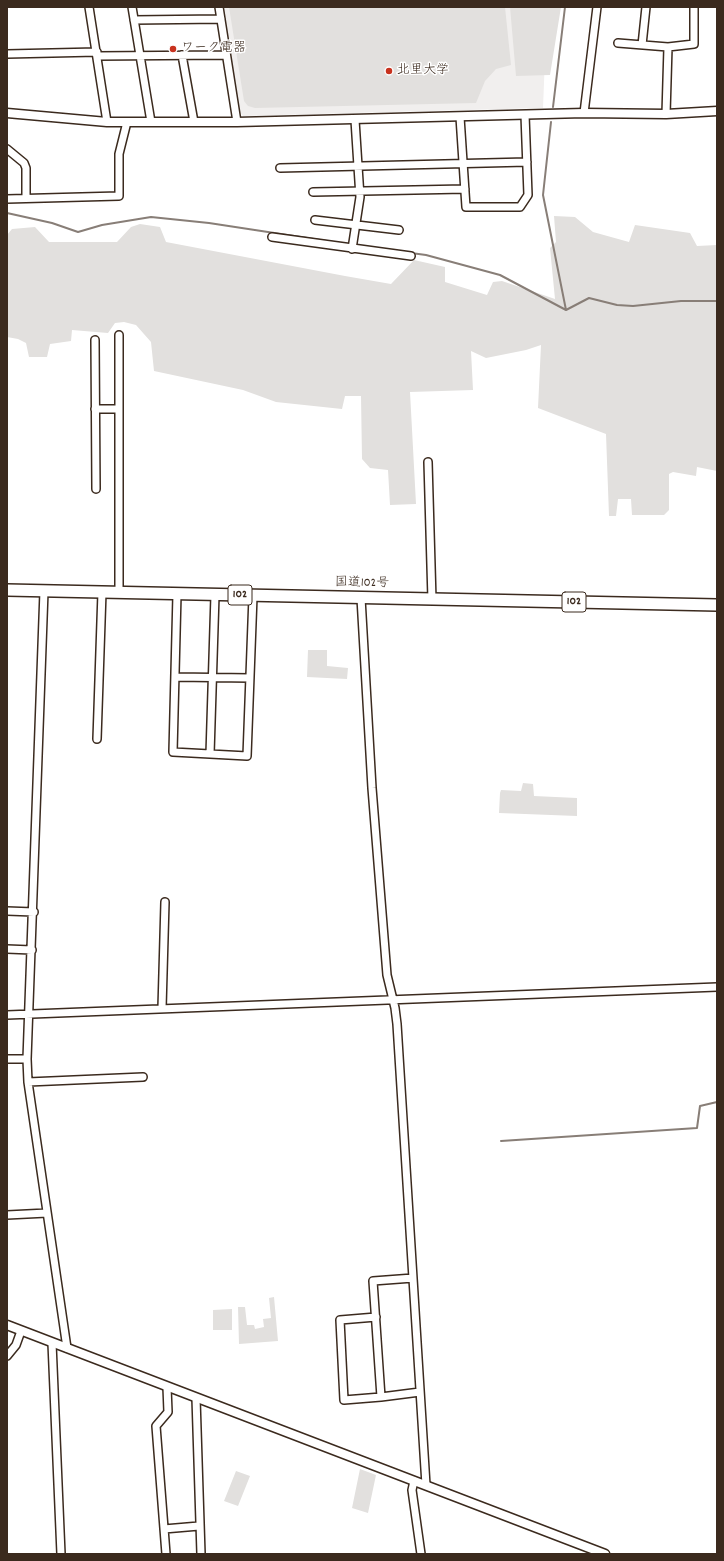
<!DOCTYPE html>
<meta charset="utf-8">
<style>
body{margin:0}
#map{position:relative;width:724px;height:1561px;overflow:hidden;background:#fff;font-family:Dekko,sans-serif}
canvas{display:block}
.frame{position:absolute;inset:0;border:8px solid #3b2a1e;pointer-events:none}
</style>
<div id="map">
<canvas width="724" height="1561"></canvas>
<div class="frame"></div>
</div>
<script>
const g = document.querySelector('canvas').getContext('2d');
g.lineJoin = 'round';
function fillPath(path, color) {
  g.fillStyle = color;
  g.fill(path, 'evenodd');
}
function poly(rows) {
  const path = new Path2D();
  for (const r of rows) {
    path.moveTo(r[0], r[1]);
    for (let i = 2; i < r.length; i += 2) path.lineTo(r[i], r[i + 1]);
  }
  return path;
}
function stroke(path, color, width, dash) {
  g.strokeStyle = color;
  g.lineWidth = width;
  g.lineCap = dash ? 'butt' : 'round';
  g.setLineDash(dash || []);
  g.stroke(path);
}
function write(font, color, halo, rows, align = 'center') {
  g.font = font + ' Dekko,"Klee One",sans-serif';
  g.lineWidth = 3;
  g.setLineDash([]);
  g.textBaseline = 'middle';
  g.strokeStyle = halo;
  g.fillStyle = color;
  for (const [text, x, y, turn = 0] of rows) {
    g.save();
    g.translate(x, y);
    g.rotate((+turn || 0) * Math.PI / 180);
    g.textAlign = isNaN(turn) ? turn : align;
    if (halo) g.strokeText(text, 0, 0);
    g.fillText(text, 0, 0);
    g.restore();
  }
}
fillPath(poly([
 [222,7,547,7,543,108,243,116,238,110]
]), '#f1efee');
fillPath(poly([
 [229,7,505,7,511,65,496,69,485,81,476,103,255,108,248,106,244,101],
 [510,7,561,7,550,75,516,76],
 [554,216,575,217,593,232,629,242,635,225,690,233,697,246,717,245,717,471,697,467,696,476,673,472,669,474,669,510,664,515,632,515,631,499,618,499,616,516,609,516,606,434,538,408,541,345,526,350,486,358,471,351,473,390,410,392,416,504,390,505,388,470,370,468,362,459,361,396,345,396,342,409,276,402,243,390,154,371,151,342,136,325,124,322,115,323,108,333,72,330,71,341,50,344,47,357,29,357,26,343,18,339,7,337,7,235,12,229,35,227,49,242,117,242,131,227,140,224,160,227,166,242,345,276,391,284,414,260,445,267,445,282,487,295,493,282,502,281,555,299,550,248,556,242],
 [308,650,327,650,327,666,348,668,347,679,307,677],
 [523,783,533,784,534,796,577,798,577,816,499,813,500,793,501,790,521,791],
 [274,1297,278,1341,239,1344,238,1307,245,1307,247,1325,254,1325,255,1329,264,1327,263,1319,271,1318,269,1298],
 [232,1309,232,1330,213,1330,213,1310],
 [360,1469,376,1475,368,1513,352,1508],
 [236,1471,250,1476,238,1506,224,1501]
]), '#e2e0de');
stroke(poly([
 [553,107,565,7],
 [551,122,543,195,566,310],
 [7,213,52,223,78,232,102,225,151,217,209,223,340,243],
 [411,253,426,255,500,275,566,310,589,298,617,305,633,306,681,301,717,301],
 [501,1141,697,1128,700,1106,717,1102]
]), '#887e77', 2);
const minor = poly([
 [89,7,107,122],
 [132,7,151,122],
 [219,7,237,122],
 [134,20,221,19],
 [618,43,668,47],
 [642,45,646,7],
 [7,54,97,52],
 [182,55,194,122],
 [97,56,226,55],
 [584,113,597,7],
 [666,114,668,47,694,44,694,7],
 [460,117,466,207,520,207,528,195,525,115],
 [7,149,24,163,26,168,26,198],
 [280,168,527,162],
 [313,192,465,189],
 [7,199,119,196,119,154,127,122],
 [315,220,399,230],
 [272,237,411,256],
 [352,249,360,197,355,120],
 [95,340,96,489],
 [95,409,118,409],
 [428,462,432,600],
 [44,591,27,1059,28,1082,67,1348],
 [119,593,119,335],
 [177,594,173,752,247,756,253,596],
 [361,598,372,788,387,975,395,1008,397,1024,426,1485],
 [175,677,250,678],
 [97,739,102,592],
 [210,754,215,595],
 [7,911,34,912],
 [7,949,32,950],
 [162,1008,165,902],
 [7,1015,717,987],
 [7,1059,27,1059],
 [28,1082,143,1077],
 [7,1215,47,1213],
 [413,1278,373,1281,381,1397,420,1392],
 [376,1317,340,1320,344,1400,381,1397],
 [52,1343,61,1554],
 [7,1356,16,1345,21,1331],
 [196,1398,201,1554],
 [414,1481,412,1490,421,1554],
 [164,1529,199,1526],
 [166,1554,156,1426,168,1412,167,1387]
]);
const tertiary = poly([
 [7,113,107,122,237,122,584,113,666,114,717,111],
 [7,1325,605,1554]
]);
const trunk = poly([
 [7,590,717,605]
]);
stroke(minor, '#3b2a1e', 10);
stroke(tertiary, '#3b2a1e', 11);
stroke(trunk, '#3b2a1e', 14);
stroke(minor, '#fff', 7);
stroke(tertiary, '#fff', 8);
stroke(trunk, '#fff', 11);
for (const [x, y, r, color] of [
 [173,49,4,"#c8321e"],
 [389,71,4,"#c8321e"]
]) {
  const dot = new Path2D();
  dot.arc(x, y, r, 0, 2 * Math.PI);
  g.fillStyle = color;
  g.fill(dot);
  stroke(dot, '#fff', 1.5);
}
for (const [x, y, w] of [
 [240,595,24],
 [574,602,24]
]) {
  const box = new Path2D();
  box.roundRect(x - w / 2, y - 10, w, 20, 3);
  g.fillStyle = '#fff';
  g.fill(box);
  stroke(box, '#3b2a1e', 1);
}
write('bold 12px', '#3b2a1e', null, [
 ["102",240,595],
 ["102",574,602]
]);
write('13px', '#3b2a1e', '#fff', [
 ["ワーク電器",181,49],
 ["北里大学",397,71]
], 'left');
write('13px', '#3b2a1e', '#fff', [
 ["国道102号",362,584,1]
]);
</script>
